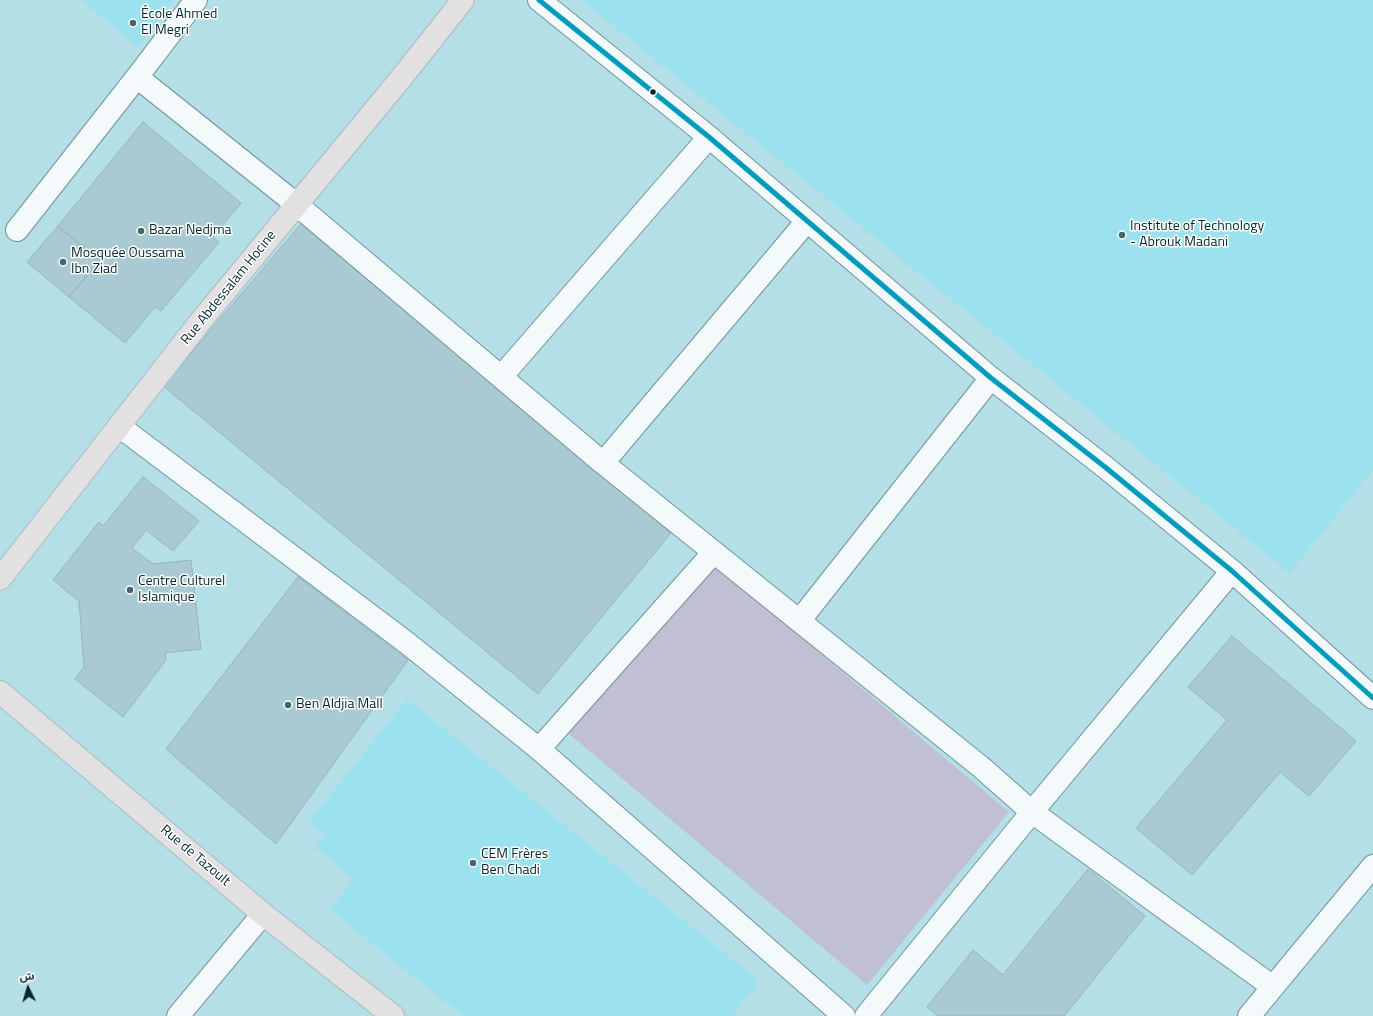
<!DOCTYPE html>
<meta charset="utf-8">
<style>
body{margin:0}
#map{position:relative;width:1373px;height:1016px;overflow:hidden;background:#b4dfe7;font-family:"Titillium Web","Noto Sans Arabic",sans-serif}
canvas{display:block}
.north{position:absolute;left:8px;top:968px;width:40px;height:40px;-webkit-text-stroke:3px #fff;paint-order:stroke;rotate:355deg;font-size:11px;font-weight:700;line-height:16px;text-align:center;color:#04272c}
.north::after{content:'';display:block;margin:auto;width:14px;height:18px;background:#04272c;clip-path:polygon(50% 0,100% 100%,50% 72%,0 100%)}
</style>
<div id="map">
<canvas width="1373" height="1016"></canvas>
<div class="north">ش</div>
</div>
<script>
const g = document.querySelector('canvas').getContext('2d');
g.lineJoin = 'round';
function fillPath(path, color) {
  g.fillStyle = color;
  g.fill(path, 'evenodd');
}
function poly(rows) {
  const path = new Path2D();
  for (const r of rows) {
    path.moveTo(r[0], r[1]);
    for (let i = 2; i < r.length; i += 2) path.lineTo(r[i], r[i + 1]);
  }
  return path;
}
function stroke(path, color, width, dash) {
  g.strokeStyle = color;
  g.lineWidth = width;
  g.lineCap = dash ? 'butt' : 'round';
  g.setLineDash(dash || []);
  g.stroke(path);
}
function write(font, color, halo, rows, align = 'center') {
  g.font = font + ' "Titillium Web",sans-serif';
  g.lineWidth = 3;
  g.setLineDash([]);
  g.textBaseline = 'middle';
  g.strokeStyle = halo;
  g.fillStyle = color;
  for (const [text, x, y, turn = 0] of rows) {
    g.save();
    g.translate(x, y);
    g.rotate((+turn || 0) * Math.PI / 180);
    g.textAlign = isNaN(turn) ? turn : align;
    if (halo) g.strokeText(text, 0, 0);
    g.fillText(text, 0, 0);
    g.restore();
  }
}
fillPath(poly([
 [82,0,174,0,138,47],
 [581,0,1373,0,1373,469,1290,573],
 [407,699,760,981,732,1016,464,1016,330,910,354,879,315,847,325,836,309,822]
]), '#9ce2ee');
fillPath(poly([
 [715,565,1009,812,867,985,568,733]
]), '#c0bfd4');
const building = poly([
 [143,122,241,203,213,237,219,242,161,311,155,307,125,343,69,297,100,261,58,226,143,122],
 [301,224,671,533,538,694,163,386,301,224],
 [58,226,100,261,69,297,27,262,58,226],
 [143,477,199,521,173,551,146,530,132,548,153,564,191,560,201,649,165,653,166,660,123,717,75,679,84,667,79,601,53,580,99,522,103,526,143,477],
 [298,577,408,660,276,844,166,749,298,577],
 [1232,636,1356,741,1309,796,1280,772,1192,875,1136,828,1227,720,1188,687,1232,636],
 [1088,869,1145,916,1064,1016,938,1016,927,1007,973,950,1003,975,1088,869]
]);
fillPath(building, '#a9c9d3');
stroke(building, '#95b5be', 1);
const minor = poly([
 [539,0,709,137,991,378,1105,467,1232,571,1373,698],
 [137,77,296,204,603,463,981,767,1032,812,1273,987],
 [17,230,137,77,196,0],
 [501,377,709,137],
 [119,426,407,643,539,749,844,1016],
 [603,463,807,221],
 [800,620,991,378],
 [539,749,714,552],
 [178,1016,263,914],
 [866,1016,1032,812,1232,571],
 [1249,1016,1373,866]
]);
const major = poly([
 [0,579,200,322,402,77,463,0],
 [0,692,263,914,393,1016]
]);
stroke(minor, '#70949a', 24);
stroke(major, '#a5bcc0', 24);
stroke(minor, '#f4fafb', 22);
stroke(major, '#e2e0e0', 22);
stroke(poly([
 [539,0,709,137,991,378,1105,467,1232,571,1373,698]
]), '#009cbe', 5);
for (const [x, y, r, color] of [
 [133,23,4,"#42676d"],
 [653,92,3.5,"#04272c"],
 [141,231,4,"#42676d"],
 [1122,235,4,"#42676d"],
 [63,262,4,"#42676d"],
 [130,590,4,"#42676d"],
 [288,705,4,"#42676d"],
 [473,863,4,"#42676d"]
]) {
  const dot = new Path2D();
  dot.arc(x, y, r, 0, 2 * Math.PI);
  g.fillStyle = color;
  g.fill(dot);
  stroke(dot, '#fff', 1.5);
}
write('14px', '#04272c', '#fff', [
 ["École Ahmed",141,15],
 ["El Megri",141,31],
 ["Institute of Technology",1130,227],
 ["- Abrouk Madani",1130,243],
 ["Bazar Nedjma",149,231],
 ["Mosquée Oussama",71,254],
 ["Ibn Ziad",71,270],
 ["Centre Culturel",138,582],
 ["Islamique",138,598],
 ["Ben Aldjia Mall",296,705],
 ["CEM Frères",481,855],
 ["Ben Chadi",481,871]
], 'left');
write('14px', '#04272c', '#fff', [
 ["Rue Abdessalam Hocine",229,288,-51],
 ["Rue de Tazoult",195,856,40]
]);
</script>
